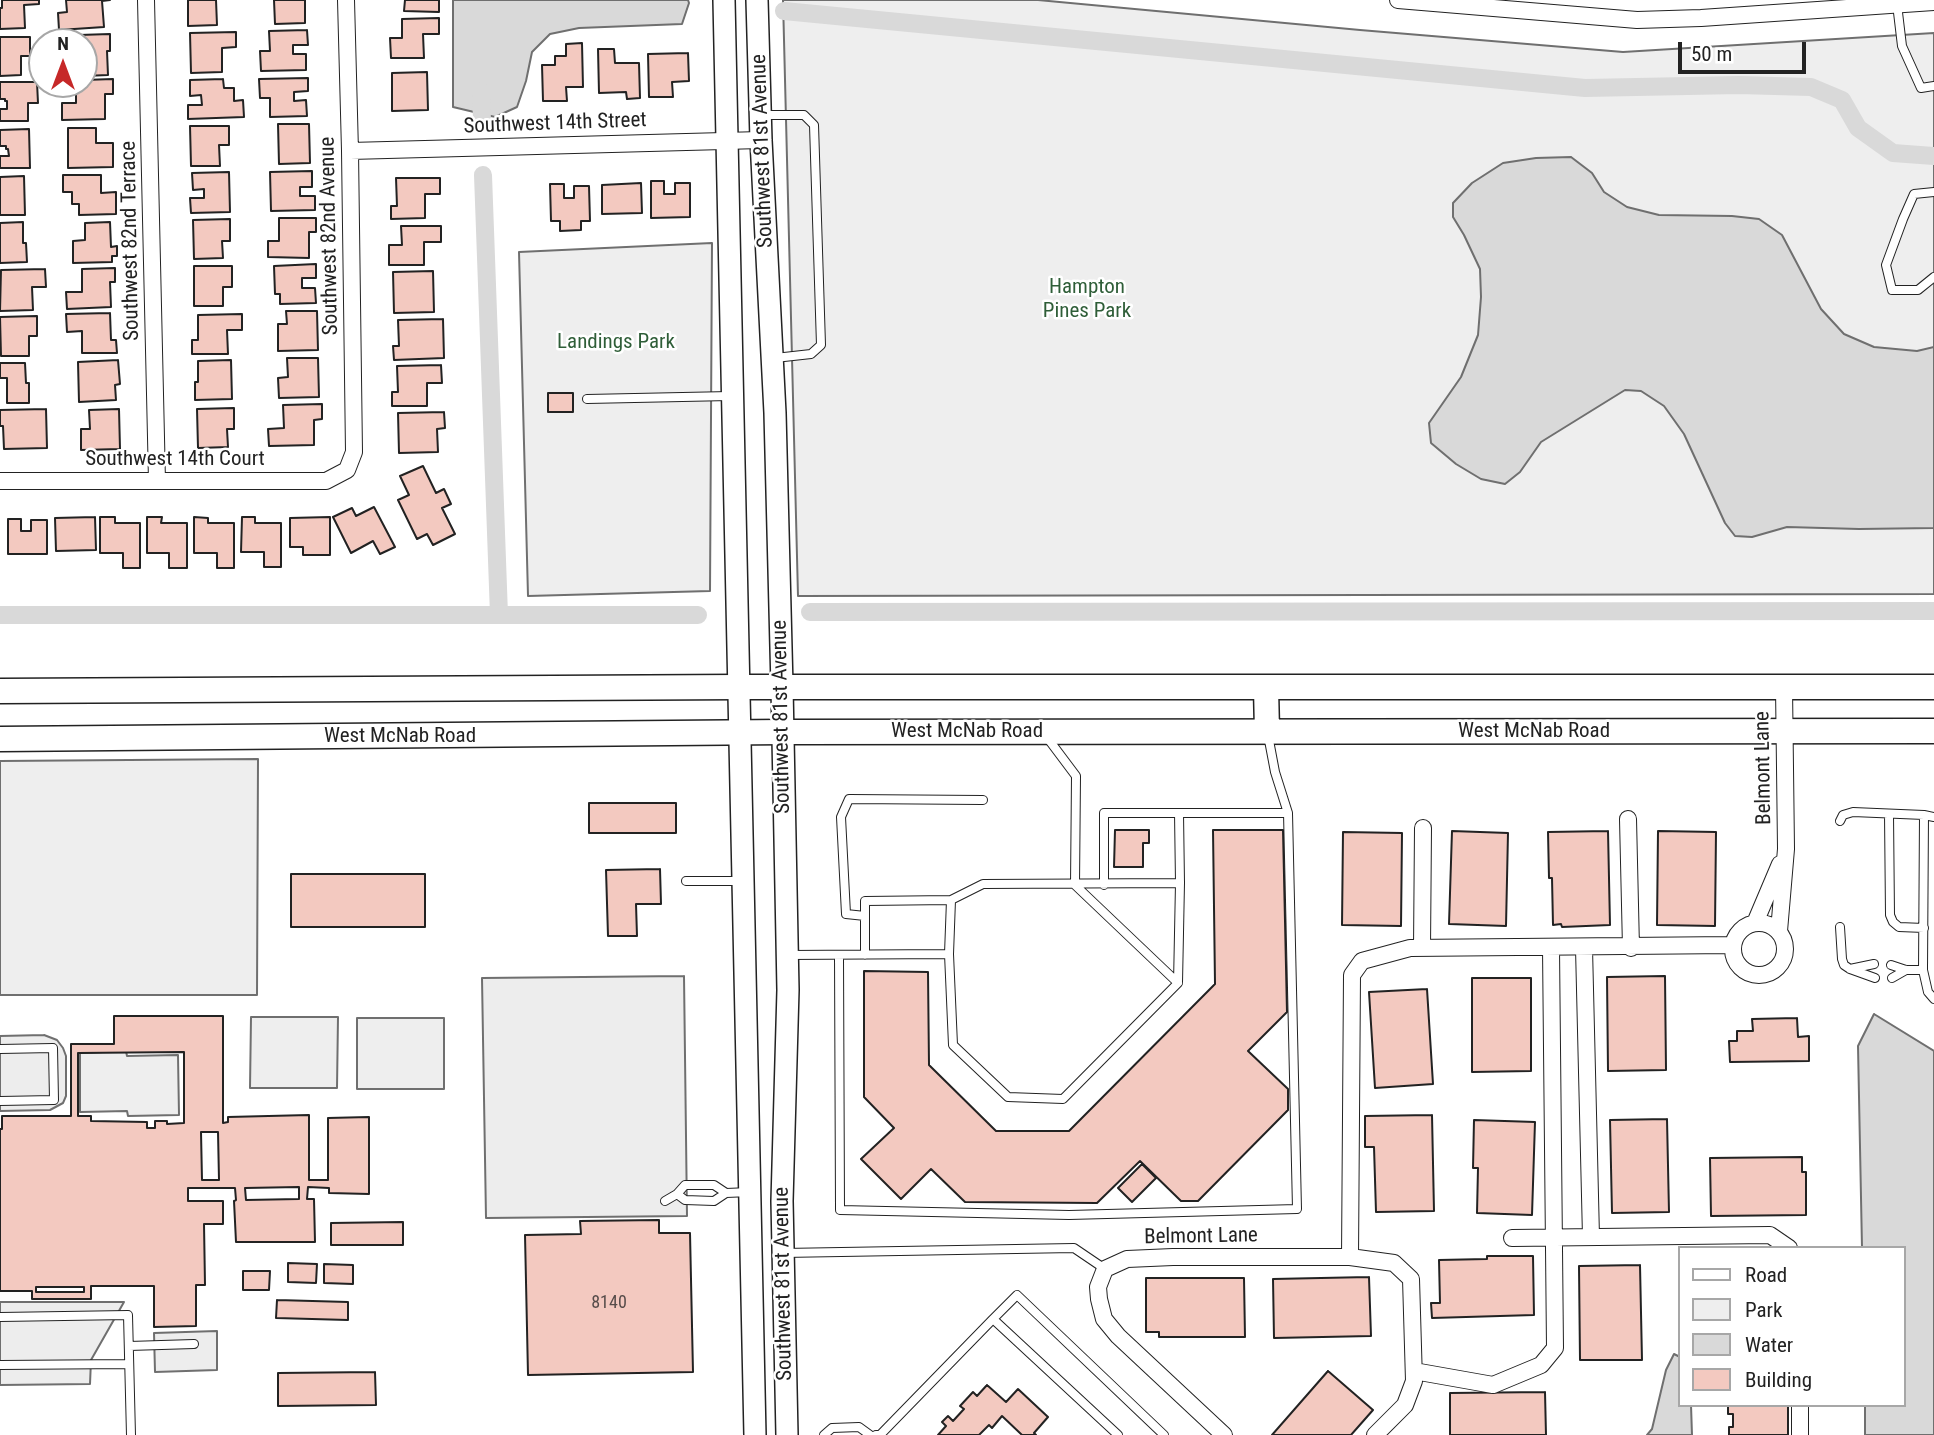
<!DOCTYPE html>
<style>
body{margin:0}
#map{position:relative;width:1934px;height:1435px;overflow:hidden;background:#fff;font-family:"Roboto Condensed",sans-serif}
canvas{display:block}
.legend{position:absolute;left:1678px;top:1246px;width:228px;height:161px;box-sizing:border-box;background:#fff;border:2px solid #a7a7a7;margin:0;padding:9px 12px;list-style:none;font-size:21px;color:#222}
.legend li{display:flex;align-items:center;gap:14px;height:35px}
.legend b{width:35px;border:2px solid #a7a7a7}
.north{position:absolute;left:28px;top:28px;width:70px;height:70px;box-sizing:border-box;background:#fff;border:2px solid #a7a7a7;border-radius:50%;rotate:0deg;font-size:19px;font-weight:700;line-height:28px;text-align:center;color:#222}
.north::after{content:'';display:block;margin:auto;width:24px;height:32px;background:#c62828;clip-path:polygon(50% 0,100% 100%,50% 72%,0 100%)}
.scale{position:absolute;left:1678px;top:42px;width:128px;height:32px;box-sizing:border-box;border:4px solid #222;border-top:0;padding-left:9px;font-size:21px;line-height:24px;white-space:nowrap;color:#222;-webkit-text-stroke:5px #fff;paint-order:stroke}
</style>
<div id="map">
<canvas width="1934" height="1435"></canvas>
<ul class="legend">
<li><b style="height:9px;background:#fff"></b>Road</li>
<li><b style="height:19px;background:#eee"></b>Park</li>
<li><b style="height:19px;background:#d9d9d9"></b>Water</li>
<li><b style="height:19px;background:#f3c9c0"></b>Building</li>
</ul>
<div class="north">N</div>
<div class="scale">50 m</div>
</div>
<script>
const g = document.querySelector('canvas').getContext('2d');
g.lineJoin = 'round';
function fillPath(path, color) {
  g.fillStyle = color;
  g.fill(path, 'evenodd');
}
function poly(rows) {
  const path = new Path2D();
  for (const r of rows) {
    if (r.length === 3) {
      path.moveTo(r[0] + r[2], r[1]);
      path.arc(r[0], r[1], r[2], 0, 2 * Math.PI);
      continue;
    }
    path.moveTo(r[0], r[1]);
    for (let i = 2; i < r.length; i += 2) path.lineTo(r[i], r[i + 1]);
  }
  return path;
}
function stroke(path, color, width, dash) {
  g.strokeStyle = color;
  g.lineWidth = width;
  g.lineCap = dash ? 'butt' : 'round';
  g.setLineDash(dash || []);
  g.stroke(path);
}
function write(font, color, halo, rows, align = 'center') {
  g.font = font + ' "Roboto Condensed",sans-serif';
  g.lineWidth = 5;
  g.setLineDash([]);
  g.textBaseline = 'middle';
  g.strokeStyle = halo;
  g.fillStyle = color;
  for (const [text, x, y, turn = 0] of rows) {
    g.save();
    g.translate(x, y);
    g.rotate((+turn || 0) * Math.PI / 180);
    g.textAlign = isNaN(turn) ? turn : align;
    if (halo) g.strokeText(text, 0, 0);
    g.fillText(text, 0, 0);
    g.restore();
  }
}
const green = poly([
 [783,0,1038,0,1360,30,1623,52,1934,33,1934,594,798,596,783,0],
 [712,243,710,591,528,596,519,252,712,243],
 [258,759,257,995,0,995,0,761,258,759],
 [251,1017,338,1017,337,1088,250,1088,251,1017],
 [357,1018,444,1018,444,1089,357,1089,357,1018],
 [126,1051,127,1056,178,1055,179,1115,128,1116,127,1111,80,1112,80,1053,126,1051]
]);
fillPath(green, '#eee');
stroke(green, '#6f6f6f', 2);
const parking = poly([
 [684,976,687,1216,486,1218,482,978,684,976],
 [44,1035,57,1040,63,1048,66,1056,66,1096,63,1103,50,1110,0,1111,0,1036,44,1035],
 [0,1302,124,1302,91,1360,90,1384,0,1385,0,1302],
 [217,1331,217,1370,155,1372,154,1333,217,1331]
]);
fillPath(parking, '#ededed');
stroke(parking, '#6f6f6f', 2);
const water = poly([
 [453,0,688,0,689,3,682,24,579,28,550,34,532,52,526,81,517,107,495,117,453,107,453,0],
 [1571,157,1592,173,1604,192,1627,207,1659,215,1732,216,1759,219,1782,235,1821,309,1844,334,1874,347,1917,351,1934,347,1934,528,1859,529,1787,527,1752,537,1735,536,1725,523,1684,434,1664,406,1641,391,1625,390,1541,442,1520,472,1505,484,1481,479,1456,464,1431,443,1429,423,1461,377,1478,335,1481,297,1480,269,1464,235,1453,217,1453,203,1472,183,1503,163,1536,158,1571,157],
 [1874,1014,1934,1051,1934,1435,1865,1435,1865,1405,1904,1405,1904,1248,1862,1248,1858,1046,1874,1014],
 [1674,1354,1680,1357,1680,1405,1691,1405,1692,1435,1647,1435,1652,1429,1666,1370,1674,1354]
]);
fillPath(water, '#d9d9d9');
stroke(water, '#6f6f6f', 2);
stroke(poly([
 [784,11,1585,88,1739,85,1811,87,1842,100,1858,128,1893,153,1934,156],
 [481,91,482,121],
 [483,175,499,615],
 [810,612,1934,611],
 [0,615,698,615]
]), '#d9d9d9', 18);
const building = poly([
 [2,0,39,0,39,4,24,5,25,28,0,29,0,8,2,8,2,0],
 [66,0,110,0,102,1,104,27,59,30,58,13,67,12,66,0],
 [188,0,216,0,217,25,188,26,188,0],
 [274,0,305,0,305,23,275,24,274,0],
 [405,0,439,0,439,12,404,11,405,0],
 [439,18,439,34,423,34,424,58,391,58,390,38,402,38,402,19,439,18],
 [307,30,308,45,293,45,293,54,306,54,306,70,261,71,260,51,270,51,269,31,307,30],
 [236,32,236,47,222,48,222,72,191,73,190,33,236,32],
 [110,34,110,51,107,51,108,75,84,76,84,42,79,42,79,35,110,34],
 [0,37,30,37,30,56,21,56,21,75,0,76,0,37],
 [582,43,583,87,566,87,567,101,543,101,542,65,555,65,555,56,566,56,566,44,582,43],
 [598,49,614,49,615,63,639,63,640,98,627,99,626,92,599,93,598,49],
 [688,53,689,81,672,82,673,97,649,97,648,54,688,53],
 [427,72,428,110,392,111,392,73,427,72],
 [308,78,308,91,294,92,294,101,306,100,307,116,270,117,270,98,260,98,259,79,308,78],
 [113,79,113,94,105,94,105,119,62,120,62,103,76,103,76,84,84,84,84,80,113,79],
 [223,79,224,88,234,88,234,101,243,100,244,117,188,119,188,105,202,105,201,95,190,96,190,80,223,79],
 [0,82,37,82,38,103,28,103,28,121,0,121,0,109,7,109,7,101,5,101,5,99,0,99,0,82],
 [278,124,309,124,310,163,279,164,278,124],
 [190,126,229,126,229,145,219,145,220,166,191,166,190,126],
 [68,128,96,128,96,143,113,143,113,167,68,168,68,128],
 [29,129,30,168,0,168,0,156,9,156,8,149,6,149,6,146,0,146,0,130,29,129],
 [312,171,312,187,300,187,300,196,315,196,315,210,271,211,270,172,312,171],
 [229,172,230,212,191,213,190,198,204,198,204,189,193,190,192,173,229,172],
 [63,175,101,175,101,193,116,192,116,214,79,215,79,204,72,204,72,192,63,192,63,175],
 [24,176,25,215,0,215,0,177,24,176],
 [396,178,440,178,440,194,425,194,425,218,391,219,391,206,397,206,396,178],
 [651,181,664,181,664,194,675,194,675,183,690,183,690,217,651,218,651,181],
 [641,183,642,213,602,214,602,185,641,183],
 [550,184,564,184,564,198,574,198,574,186,589,186,590,221,581,221,581,230,560,231,560,221,551,221,550,184],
 [279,218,316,218,316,232,309,232,309,258,268,257,268,241,279,241,279,218],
 [230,219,230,241,222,241,223,258,194,259,193,220,230,219],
 [23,222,23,243,26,243,27,262,0,263,0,223,23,222],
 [110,222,111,247,117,246,117,256,112,256,112,262,73,263,73,241,85,240,85,223,110,222],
 [401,226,441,226,441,242,424,242,424,265,389,265,389,245,402,245,401,226],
 [316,264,316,278,302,278,302,288,315,288,316,303,280,304,280,294,275,294,274,266,316,264],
 [194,266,232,266,232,287,223,287,223,306,194,306,194,266],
 [115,268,115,282,110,282,111,307,67,309,66,292,82,292,82,269,115,268],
 [45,269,46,287,32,287,33,310,0,311,1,270,45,269],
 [433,271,434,312,394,313,393,272,433,271],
 [286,311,317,311,318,350,278,351,278,324,287,324,286,311],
 [110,313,111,340,116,340,117,353,82,353,82,331,67,332,66,314,110,313],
 [242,314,242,330,227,330,228,354,192,354,192,340,198,340,198,315,242,314],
 [37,316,37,336,29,336,29,356,1,356,0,317,37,316],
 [443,319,444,358,394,360,393,346,399,346,398,320,443,319],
 [287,358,318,358,319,397,279,398,278,378,288,377,287,358],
 [118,360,120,384,115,385,116,400,79,402,78,362,118,360],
 [231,360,232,399,195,400,195,382,198,382,198,361,231,360],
 [0,363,25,363,26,383,29,383,29,403,7,403,7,378,0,378,0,363],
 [441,365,442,383,427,383,427,406,392,406,392,392,398,392,397,366,441,365],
 [548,393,573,393,573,412,548,412,548,393],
 [322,404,322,419,314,420,314,445,269,446,268,429,284,428,283,405,322,404],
 [234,408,234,429,227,429,228,447,198,448,197,409,234,408],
 [46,409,47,448,4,449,3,426,0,426,0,410,46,409],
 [119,409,120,449,81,450,81,429,90,429,89,410,119,409],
 [444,412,445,428,437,429,438,452,399,453,398,413,444,412],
 [423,466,436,493,444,489,451,504,442,508,455,534,433,545,427,534,417,539,398,500,409,495,400,476,423,466],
 [374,507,395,547,380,554,373,541,351,553,333,517,352,508,356,516,374,507],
 [95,517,96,550,56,551,55,518,95,517],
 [100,517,115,517,115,523,140,523,140,568,123,568,123,553,100,553,100,517],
 [147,517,162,517,161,523,187,523,187,568,169,568,169,553,147,553,147,517],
 [194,517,208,518,208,523,234,523,234,568,217,568,217,553,194,553,194,517],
 [242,517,255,517,255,523,281,523,281,567,264,567,264,552,241,552,242,517],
 [330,517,330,555,303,555,303,547,290,547,290,518,330,517],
 [8,519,21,519,21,531,31,531,31,520,47,520,47,554,8,554,8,519],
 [589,803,676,803,676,833,589,833,589,803],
 [1115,830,1149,830,1149,843,1143,843,1143,867,1114,867,1115,830],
 [1213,830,1283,830,1287,1012,1248,1051,1288,1089,1288,1110,1198,1201,1181,1201,1140,1161,1097,1203,965,1202,931,1169,901,1199,861,1159,894,1128,864,1097,864,971,928,972,929,1065,996,1131,1069,1131,1215,984,1213,830],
 [1452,831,1508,833,1506,926,1449,924,1452,831],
 [1608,831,1610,925,1562,927,1561,924,1553,925,1552,878,1549,878,1548,832,1608,831],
 [1658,831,1716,832,1715,926,1657,925,1658,831],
 [1343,832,1402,833,1401,926,1342,925,1343,832],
 [660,869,661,904,636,904,637,936,608,936,606,870,660,869],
 [291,874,425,874,425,927,291,927,291,874],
 [1665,976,1666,1070,1608,1071,1607,977,1665,976],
 [1472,978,1531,978,1531,1071,1472,1072,1472,978],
 [1427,989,1433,1084,1375,1088,1369,992,1427,989],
 [114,1016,223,1016,223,1123,228,1122,228,1117,309,1115,309,1180,328,1180,328,1118,369,1117,369,1194,329,1193,329,1188,308,1187,307,1199,314,1199,315,1242,236,1242,234,1201,236,1200,235,1188,188,1188,188,1201,223,1201,223,1224,204,1224,205,1285,196,1285,196,1326,154,1327,154,1286,91,1286,91,1299,32,1299,32,1291,0,1291,0,1129,2,1129,2,1116,71,1116,71,1044,114,1044,114,1016],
 [184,1052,184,1123,167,1124,167,1121,155,1121,155,1128,147,1128,147,1122,91,1121,91,1116,78,1116,78,1053,184,1052],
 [201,1132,218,1132,219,1180,202,1180,201,1132],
 [299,1187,299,1199,246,1200,245,1188,299,1187],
 [36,1287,84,1287,84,1292,36,1292,36,1287],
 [1797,1018,1798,1037,1809,1036,1809,1061,1730,1062,1729,1041,1737,1041,1737,1031,1753,1031,1752,1019,1797,1018],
 [1432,1115,1434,1211,1376,1212,1374,1147,1365,1147,1365,1116,1432,1115],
 [1667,1119,1669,1212,1612,1213,1610,1120,1667,1119],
 [1474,1120,1535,1122,1532,1215,1477,1213,1478,1168,1473,1168,1474,1120],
 [1802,1157,1802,1172,1806,1172,1806,1215,1711,1216,1710,1158,1802,1157],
 [1142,1164,1156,1178,1132,1202,1118,1188,1142,1164],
 [659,1220,659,1233,690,1233,693,1372,528,1375,525,1235,581,1234,580,1221,659,1220],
 [403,1222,403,1245,331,1245,331,1223,403,1222],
 [1487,1256,1533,1256,1534,1315,1432,1318,1431,1303,1440,1303,1439,1260,1487,1259,1487,1256],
 [288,1263,317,1264,316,1283,288,1282,288,1263],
 [324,1264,353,1265,353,1284,324,1283,324,1264],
 [1640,1265,1642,1360,1580,1360,1579,1266,1640,1265],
 [243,1271,270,1271,269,1290,243,1290,243,1271],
 [1369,1277,1371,1336,1274,1338,1273,1279,1369,1277],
 [1146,1278,1244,1278,1245,1337,1159,1337,1159,1332,1146,1332,1146,1278],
 [277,1300,348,1302,348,1320,276,1318,277,1300],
 [1328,1371,1373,1410,1351,1435,1272,1435,1328,1371],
 [375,1372,376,1405,278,1406,278,1373,375,1372],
 [987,1385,1006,1402,1018,1389,1048,1417,1034,1433,1036,1435,1022,1435,1002,1416,992,1428,989,1425,979,1435,938,1435,946,1426,942,1422,948,1416,953,1421,964,1409,960,1406,973,1392,977,1396,987,1385],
 [1545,1392,1546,1435,1450,1435,1450,1393,1545,1392],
 [1728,1405,1788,1405,1788,1435,1729,1435,1729,1427,1733,1427,1733,1414,1728,1414,1728,1405]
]);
fillPath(building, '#f3c9c0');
stroke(building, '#222', 2);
const lane = poly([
 [1897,4,1902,46,1921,88,1934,86],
 [761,115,804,115,814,125,821,345,811,354,775,358],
 [1934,192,1914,194,1903,219,1886,265,1892,290,1918,290,1934,277],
 [587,399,730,396],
 [1046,736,1076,776,1075,885,1178,983],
 [1889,814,1890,915,1893,922,1899,927,1924,928],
 [1934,817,1924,815,1923,970,1928,992,1934,999],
 [1840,821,1843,815,1853,812,1924,815],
 [686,881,742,881],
 [1104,885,1104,813,1179,813],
 [951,900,949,954,953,1045,1008,1097,1063,1099,1178,983,1180,883,1179,813,1288,813],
 [865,916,846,914,841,817,849,799,983,800],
 [1840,927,1842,959,1844,965,1850,969,1875,978],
 [788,955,949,954],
 [839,955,840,1210,1069,1215,1297,1209,1288,813,1275,772,1268,735],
 [865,955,865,901,951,900,983,884,1180,883],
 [1891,965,1906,970,1923,970],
 [1850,969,1874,964],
 [1892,978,1906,970],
 [0,1049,53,1048,54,1100,0,1101],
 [677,1194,685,1200,714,1201,726,1193,750,1192],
 [665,1201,677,1194,685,1185,714,1185,726,1193],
 [783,1253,1074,1248,1105,1269],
 [0,1317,128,1315,131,1435],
 [993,1319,1017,1295,1164,1435],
 [129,1346,194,1344],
 [0,1365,129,1364],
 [824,1435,832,1428,859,1427,870,1435],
 [876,1435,880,1435,993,1319,1118,1435]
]);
const street = poly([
 [146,0,157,481],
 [1398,0,1637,20,1701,18,1934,2],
 [350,151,761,140],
 [0,481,326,481,347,470,354,452,350,151,346,0],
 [1628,819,1631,948],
 [1759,949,26],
 [1755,923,1780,864],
 [1779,931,1786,849,1784,687],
 [1422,948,1423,828],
 [1584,948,1591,1237],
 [1512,1238,1770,1235,1789,1248],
 [1350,1257,1352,975,1362,961,1410,948,1732,945],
 [1414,1371,1493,1385,1541,1365,1555,1348,1551,948],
 [1800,1405,1800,1435],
 [1224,1435,1118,1336,1104,1319,1099,1299,1098,1287,1105,1269,1127,1259,1173,1257,1350,1257,1394,1263,1411,1279,1414,1381,1405,1405,1375,1435]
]);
const secondary = poly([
 [724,0,755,1435],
 [757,0,761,140,775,413,782,687,788,990,782,1201,787,1435]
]);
const primary = poly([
 [1266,687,1267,732],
 [0,691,739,687,1934,687],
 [0,739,783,732,1934,731]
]);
stroke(lane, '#222', 10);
stroke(street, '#222', 18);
stroke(secondary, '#222', 24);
stroke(primary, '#222', 27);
stroke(lane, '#fff', 8);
stroke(street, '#fff', 16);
stroke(secondary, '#fff', 21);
stroke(primary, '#fff', 24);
write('18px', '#564c4a', null, [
 ["8140",609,1303]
]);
write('21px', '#222', '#fff', [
 ["Southwest 14th Street",555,124,-2],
 ["Southwest 81st Avenue",763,151,-92],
 ["Southwest 82nd Avenue",330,236,-91],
 ["Southwest 82nd Terrace",131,241,-91],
 ["Southwest 14th Court",175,460],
 ["Southwest 81st Avenue",782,717,-91],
 ["West McNab Road",967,732],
 ["West McNab Road",1534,732],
 ["West McNab Road",400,737],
 ["Belmont Lane",1764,768,-91],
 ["Belmont Lane",1201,1237,-1],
 ["Southwest 81st Avenue",784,1284,-91]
]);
write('21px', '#2f5e38', '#fff', [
 ["Hampton",1087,288],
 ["Pines Park",1087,312],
 ["Landings Park",616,343]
]);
</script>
